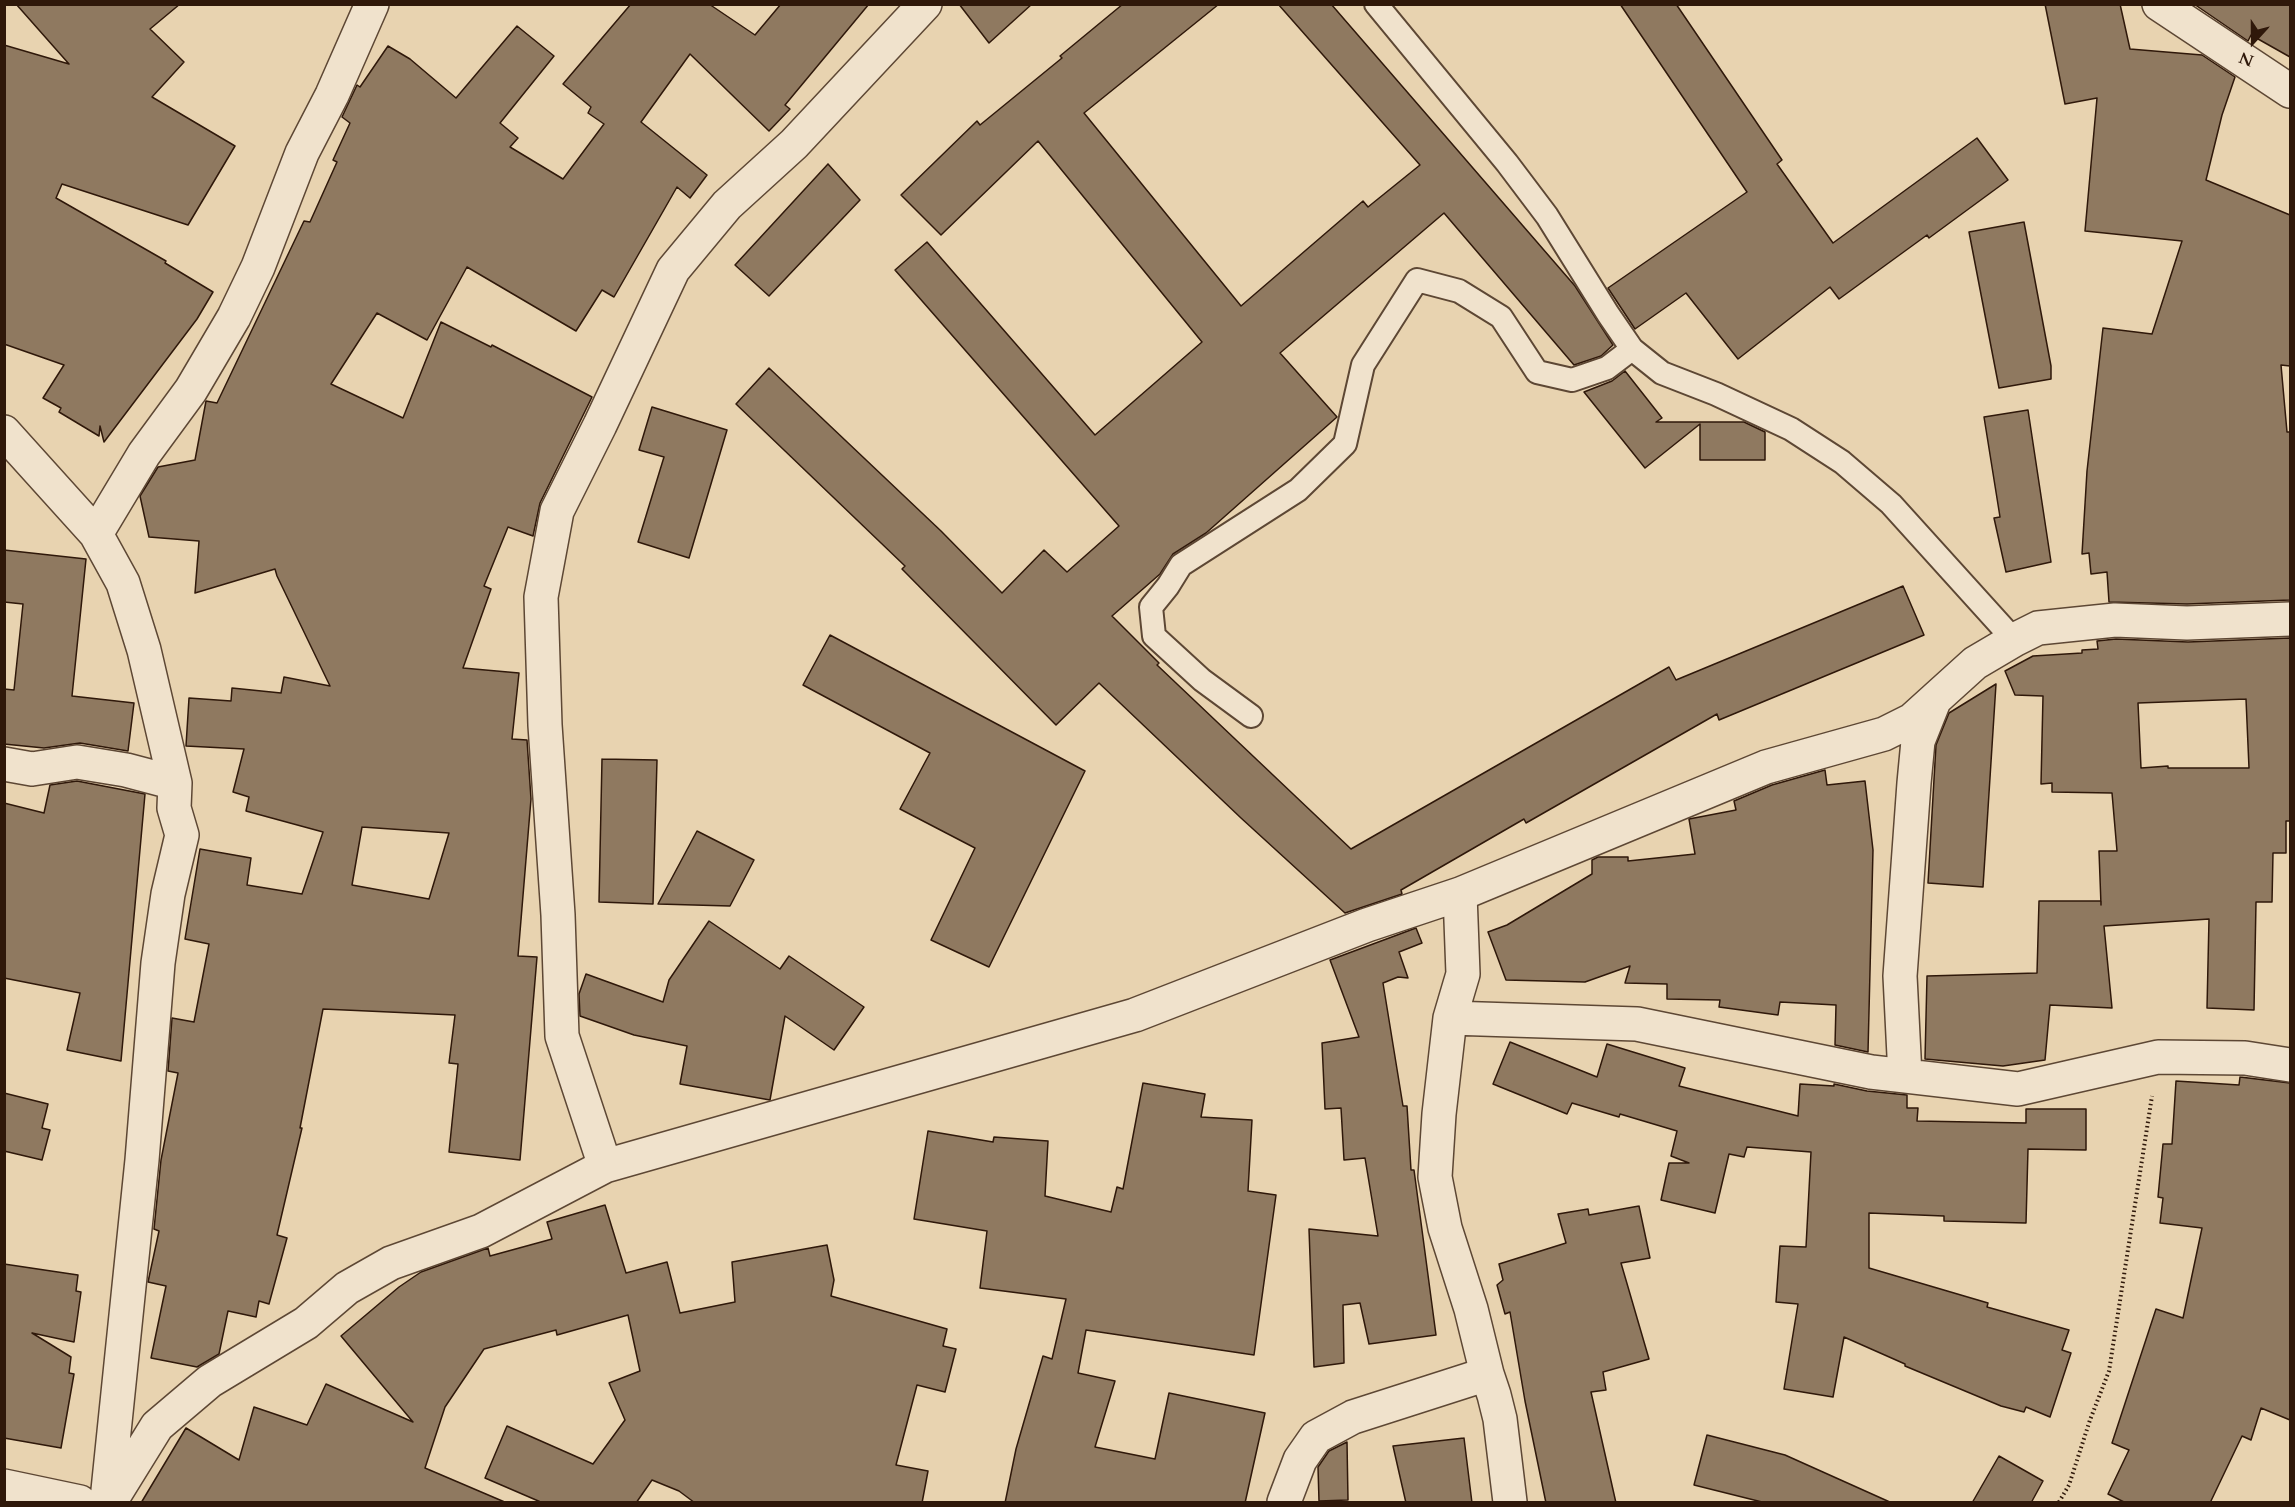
<!DOCTYPE html>
<style>
body{margin:0}
#map{position:relative;width:2295px;height:1507px;overflow:hidden;background:#e8d3b0;font-family:Cardo,serif}
canvas{display:block}
.frame{position:absolute;inset:0;border:6px solid #2f180a;pointer-events:none}
.north{position:absolute;left:2223px;top:12px;width:60px;height:60px;-webkit-text-stroke:4px #f0e2cc;paint-order:stroke;rotate:201deg;font-size:16px;font-weight:700;line-height:24px;text-align:center;color:#2f180a}
.north::after{content:'';display:block;margin:auto;width:21px;height:27px;background:#2f180a;clip-path:polygon(50% 0,100% 100%,50% 72%,0 100%)}
</style>
<div id="map">
<canvas width="2295" height="1507"></canvas>
<div class="frame"></div>
<div class="north">N</div>
</div>
<script>
const g = document.querySelector('canvas').getContext('2d');
g.lineJoin = 'round';
function fillPath(path, color) {
  g.fillStyle = color;
  g.fill(path, 'evenodd');
}
function poly(rows) {
  const path = new Path2D();
  for (const r of rows) {
    path.moveTo(r[0], r[1]);
    for (let i = 2; i < r.length; i += 2) path.lineTo(r[i], r[i + 1]);
  }
  return path;
}
function stroke(path, color, width, dash) {
  g.strokeStyle = color;
  g.lineWidth = width;
  g.lineCap = dash ? 'butt' : 'round';
  g.setLineDash(dash || []);
  g.stroke(path);
}
const building = poly([
 [16,4,180,4,150,29,184,62,152,97,235,146,188,225,62,184,56,198,166,261,165,263,213,292,197,319,104,442,100,426,99,436,59,412,61,408,43,398,64,365,4,344,4,45,69,64,16,4],
 [631,4,709,4,755,35,781,4,869,4,785,105,790,109,769,131,690,54,641,122,707,175,690,198,677,187,614,297,602,290,576,331,467,267,427,340,377,313,331,384,403,418,441,322,491,347,492,345,592,397,540,503,533,536,508,527,484,586,491,589,463,668,519,673,512,739,527,740,531,799,518,956,537,957,520,1160,449,1152,458,1064,449,1063,455,1015,323,1009,300,1128,302,1128,277,1235,287,1238,269,1304,259,1301,256,1317,228,1311,219,1354,197,1367,151,1358,166,1286,148,1282,159,1231,154,1229,161,1160,178,1073,168,1071,172,1018,194,1022,209,944,185,939,200,849,251,858,247,885,302,894,323,832,246,811,249,797,233,792,244,749,186,746,189,698,231,701,232,688,281,693,284,677,330,686,277,576,275,569,195,593,199,541,149,537,140,496,158,467,195,460,206,401,217,403,304,221,310,222,337,162,333,160,350,123,342,117,357,85,360,87,388,46,410,59,456,98,517,26,554,56,500,123,518,138,510,147,563,179,604,124,588,113,591,107,563,84,631,4],
 [362,827,449,833,429,899,352,885,362,827],
 [959,4,1032,4,989,43,959,4],
 [1123,4,1219,4,1084,113,1241,306,1363,201,1368,207,1420,165,1278,4,1331,4,1575,286,1613,345,1601,356,1574,365,1444,213,1280,353,1337,417,1206,533,1173,554,1160,574,1112,616,1159,663,1157,665,1351,849,1669,667,1676,680,1903,586,1924,635,1719,720,1717,714,1526,823,1524,819,1401,890,1402,894,1345,913,1241,818,1099,683,1056,725,902,569,905,566,736,404,769,368,941,531,1002,593,1044,550,1067,572,1119,526,895,270,927,242,1095,435,1202,342,1038,141,941,235,901,195,977,121,980,125,1062,58,1060,56,1123,4],
 [1620,4,1676,4,1782,160,1777,164,1833,243,1977,138,2008,180,1929,238,1927,235,1839,299,1830,287,1738,359,1686,293,1635,329,1608,288,1747,192,1620,4],
 [2045,4,2120,4,2130,49,2202,55,2235,77,2222,115,2206,180,2290,215,2290,366,2281,365,2287,432,2290,432,2290,600,2187,604,2109,602,2107,572,2091,574,2089,553,2082,554,2087,471,2103,328,2152,334,2182,241,2085,231,2097,98,2065,104,2045,4],
 [2194,4,2290,4,2290,57,2251,35,2248,41,2194,4],
 [828,164,860,200,769,296,735,265,828,164],
 [2024,222,2051,366,2051,379,1999,388,1969,232,2024,222],
 [1625,371,1662,418,1656,422,1744,422,1765,432,1765,460,1700,460,1700,424,1645,468,1584,392,1612,381,1625,371],
 [652,407,727,430,689,558,638,542,664,457,639,450,652,407],
 [2028,410,2051,562,2006,572,1994,518,2000,517,1984,417,2028,410],
 [4,550,86,559,72,696,134,703,128,751,80,743,44,748,4,744,4,689,14,690,23,604,4,602,4,550],
 [830,635,1085,771,989,967,931,940,975,848,900,809,930,753,803,685,830,635],
 [2290,638,2290,821,2286,821,2286,853,2273,853,2272,902,2256,902,2254,1010,2207,1008,2209,919,2104,926,2112,1008,2050,1005,2045,1060,2003,1066,1925,1059,1927,976,2037,973,2039,901,2101,901,2101,905,2099,851,2117,851,2112,793,2052,792,2052,783,2041,784,2043,696,2015,695,2005,671,2033,656,2082,653,2082,650,2098,649,2097,641,2116,639,2188,642,2290,638],
 [2246,699,2249,768,2168,768,2168,766,2141,768,2138,703,2246,699],
 [1996,684,1983,887,1928,883,1936,745,1949,713,1996,684],
 [602,759,657,760,653,904,599,902,602,759],
 [1825,770,1827,785,1865,781,1873,850,1868,1052,1835,1045,1836,1005,1780,1002,1778,1015,1719,1007,1720,1000,1667,999,1667,984,1625,983,1630,966,1585,982,1506,980,1488,932,1507,925,1592,874,1592,860,1598,857,1628,857,1628,861,1695,854,1689,819,1736,810,1734,801,1772,785,1825,770],
 [77,781,145,794,121,1061,67,1050,80,993,4,978,4,803,44,813,50,785,77,781],
 [697,831,754,860,730,906,658,904,697,831],
 [709,921,780,969,789,956,864,1007,834,1050,785,1016,770,1100,680,1084,687,1046,634,1035,580,1016,579,994,586,974,663,1002,669,980,709,921],
 [1416,928,1422,943,1399,952,1408,978,1398,977,1383,983,1403,1106,1407,1106,1411,1170,1414,1170,1436,1335,1369,1344,1360,1303,1343,1305,1344,1363,1314,1367,1309,1229,1378,1236,1365,1158,1344,1160,1341,1108,1325,1109,1322,1043,1359,1037,1330,960,1416,928],
 [1510,1042,1597,1077,1607,1044,1685,1068,1679,1086,1798,1116,1800,1084,1834,1086,1834,1084,1867,1091,1907,1095,1907,1108,1918,1108,1917,1121,2026,1123,2026,1109,2086,1109,2086,1150,2028,1149,2026,1223,1944,1221,1944,1216,1869,1213,1869,1268,1988,1303,1987,1307,2069,1330,2062,1350,2071,1353,2050,1417,2026,1407,2024,1412,2001,1406,1905,1366,1905,1364,1844,1337,1833,1397,1784,1389,1798,1304,1776,1302,1780,1246,1806,1247,1811,1152,1747,1147,1744,1157,1729,1154,1715,1213,1661,1200,1669,1163,1689,1163,1671,1156,1677,1131,1620,1114,1619,1117,1572,1103,1567,1114,1493,1084,1510,1042],
 [2240,1077,2290,1083,2290,1420,2261,1408,2251,1440,2242,1436,2210,1503,2126,1503,2108,1494,2129,1450,2112,1443,2156,1309,2183,1318,2202,1228,2160,1223,2163,1198,2158,1197,2163,1144,2172,1144,2176,1081,2239,1085,2240,1077],
 [1143,1083,1205,1094,1201,1117,1252,1120,1248,1191,1276,1195,1254,1355,1086,1330,1078,1373,1115,1381,1095,1447,1155,1459,1169,1393,1265,1413,1245,1503,1005,1503,1016,1449,1043,1356,1052,1359,1066,1299,980,1288,987,1231,914,1219,928,1131,993,1142,994,1137,1048,1141,1045,1196,1111,1212,1117,1187,1123,1189,1143,1083],
 [4,1093,48,1104,42,1128,50,1130,42,1160,4,1151,4,1093],
 [605,1205,626,1273,667,1262,680,1313,735,1302,732,1262,827,1245,834,1280,831,1296,947,1329,943,1346,956,1349,945,1392,917,1385,896,1465,928,1471,922,1503,695,1503,679,1491,652,1480,636,1503,543,1503,485,1478,507,1426,593,1464,625,1420,609,1383,640,1371,628,1315,557,1335,556,1330,484,1349,445,1407,425,1468,507,1503,141,1503,186,1428,239,1460,254,1407,307,1425,326,1384,413,1422,341,1336,399,1287,421,1272,488,1248,490,1256,552,1239,547,1222,605,1205],
 [1639,1206,1650,1258,1621,1263,1649,1359,1603,1372,1606,1390,1591,1392,1616,1503,1546,1503,1525,1401,1510,1312,1505,1314,1497,1285,1503,1280,1499,1264,1566,1243,1558,1214,1588,1209,1589,1215,1639,1206],
 [4,1264,78,1275,76,1291,81,1292,74,1342,32,1333,71,1357,69,1373,74,1374,61,1448,4,1438,4,1264],
 [1707,1435,1785,1455,1892,1503,1766,1503,1694,1485,1707,1435],
 [1464,1438,1472,1503,1406,1503,1393,1446,1464,1438],
 [1347,1442,1348,1500,1319,1501,1318,1467,1329,1451,1347,1442],
 [1999,1456,2043,1481,2031,1503,1972,1503,1999,1456]
]);
fillPath(building, '#8f7960');
stroke(building, '#2f180a', 1.5);
const lane = poly([
 [1376,4,1507,163,1547,216,1608,314,1632,349,1662,373,1716,394,1791,429,1842,462,1891,504,2014,640],
 [1251,716,1202,680,1154,636,1151,607,1168,586,1181,565,1298,490,1345,444,1363,365,1417,280,1459,291,1501,317,1537,372,1572,380,1607,368,1632,349]
]);
const street = poly([
 [2159,4,2290,91],
 [4,432,96,534,123,583,144,650,175,783,174,808,182,835,168,894,158,963,142,1160,107,1500],
 [96,534,144,454,191,390,234,317,258,267,302,153,332,95,372,4],
 [4,764,32,769,77,762,126,770,175,783],
 [1460,894,1463,974,1450,1018,1439,1114,1435,1177,1445,1228,1471,1309,1487,1374,1494,1395,1500,1419,1510,1502],
 [1450,1018,1637,1024,1871,1072,2018,1089,2158,1057,2245,1058,2290,1065],
 [1905,1076,1900,976,1914,783,1918,741,1934,701],
 [605,1166,562,1036,558,915,545,725,541,597,557,511,600,425,673,270,727,205,794,144,925,4],
 [4,1486,80,1502],
 [110,1502,157,1426,210,1381,306,1323,347,1288,391,1263,481,1231,605,1166,1135,1015,1367,925,1460,894,1766,767,1884,734,1912,720,1975,663,2014,640,2038,628,2115,620,2187,623,2290,619],
 [1284,1502,1300,1460,1316,1437,1353,1417,1487,1374]
]);
stroke(lane, '#5d4734', 26);
stroke(street, '#5d4734', 36);
stroke(poly([
 [2059,1502,2069,1485,2090,1420,2109,1371,2152,1096]
]), '#2f180a', 4, [1.5, 3]);
stroke(lane, '#f0e2cc', 22);
stroke(street, '#f0e2cc', 33);
</script>
